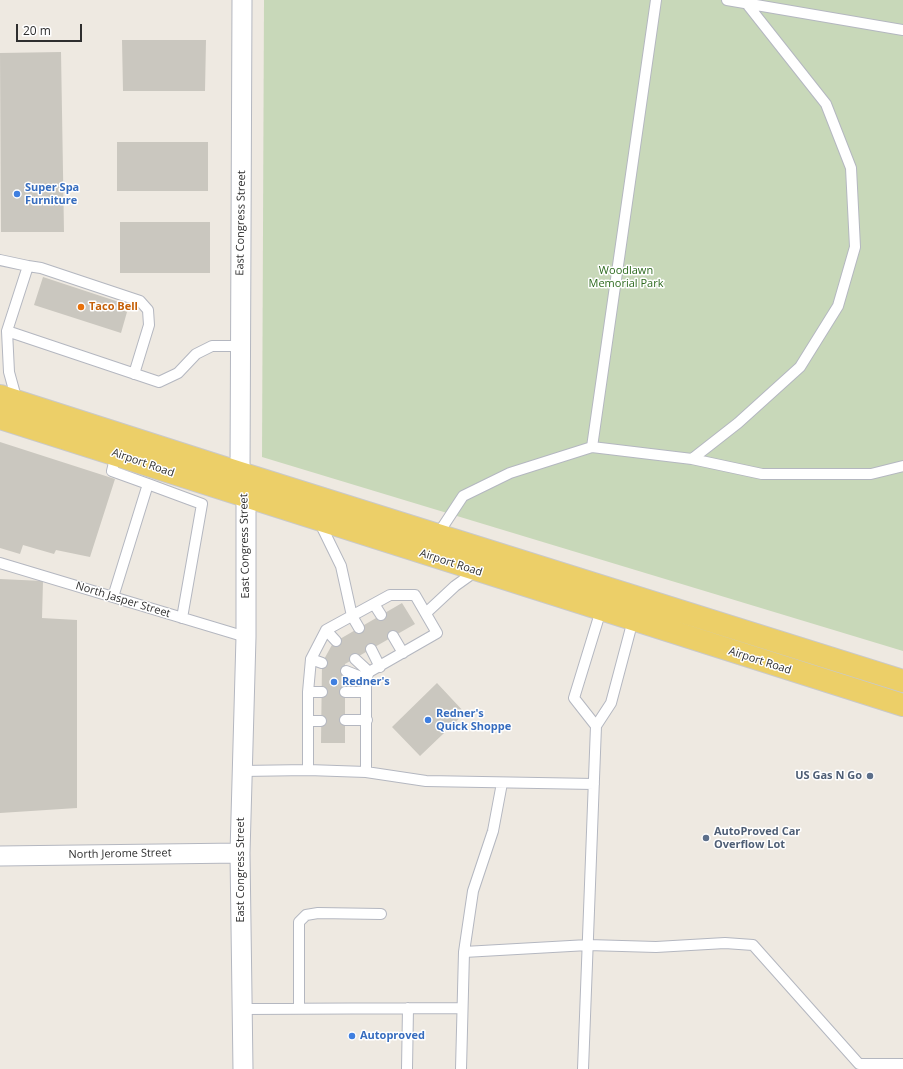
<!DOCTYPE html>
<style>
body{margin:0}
#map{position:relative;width:903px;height:1069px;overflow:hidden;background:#eee9e1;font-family:"Open Sans",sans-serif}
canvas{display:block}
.scale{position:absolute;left:16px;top:24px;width:66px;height:18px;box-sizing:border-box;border:2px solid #2e2e2e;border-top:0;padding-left:5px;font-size:12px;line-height:14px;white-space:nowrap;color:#2e2e2e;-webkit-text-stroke:3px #fff;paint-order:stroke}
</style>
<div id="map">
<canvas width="903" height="1069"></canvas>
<div class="scale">20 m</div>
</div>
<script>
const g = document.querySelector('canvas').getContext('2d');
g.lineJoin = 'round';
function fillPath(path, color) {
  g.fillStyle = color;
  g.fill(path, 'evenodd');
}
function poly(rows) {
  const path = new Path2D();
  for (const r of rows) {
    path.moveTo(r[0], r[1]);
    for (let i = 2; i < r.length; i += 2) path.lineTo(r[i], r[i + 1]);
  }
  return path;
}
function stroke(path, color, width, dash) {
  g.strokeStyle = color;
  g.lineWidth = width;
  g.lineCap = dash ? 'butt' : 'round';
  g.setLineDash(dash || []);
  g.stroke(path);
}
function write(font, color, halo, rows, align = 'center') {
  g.font = font + ' "Open Sans",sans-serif';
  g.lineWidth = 3;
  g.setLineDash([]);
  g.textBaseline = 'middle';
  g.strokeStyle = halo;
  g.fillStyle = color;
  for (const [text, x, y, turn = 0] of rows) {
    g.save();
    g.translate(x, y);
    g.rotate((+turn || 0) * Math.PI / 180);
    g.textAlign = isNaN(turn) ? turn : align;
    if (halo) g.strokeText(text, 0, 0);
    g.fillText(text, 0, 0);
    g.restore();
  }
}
fillPath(poly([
 [264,0,903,0,903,651,262,457]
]), '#c8d8b9');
fillPath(poly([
 [122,40,206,40,205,91,123,91],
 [61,52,64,232,1,232,0,53],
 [117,142,208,142,208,191,117,191],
 [120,222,210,222,210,273,120,273],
 [43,277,122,303,120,309,127,312,121,333,34,305],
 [0,442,115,479,90,557,56,550,54,554,23,545,20,554,0,548],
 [0,579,43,581,42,618,77,620,77,808,0,813],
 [402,603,415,624,345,664,345,743,321,743,322,663,333,643],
 [437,683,465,713,420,756,392,727]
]), '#cac7bf');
const service = poly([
 [727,0,903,30],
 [0,260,28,266,7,331,159,382,178,373,196,354,212,346,240,346],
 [28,266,41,268,140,301,148,310,149,325,134,374],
 [7,331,9,372,17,401],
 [592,447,656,0],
 [692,459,738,423,800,367,838,306,855,247,851,168,826,104,747,4],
 [148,484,202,504,182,618],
 [319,521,341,566,352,616,359,628],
 [438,534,463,496,510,473,592,447,692,459,762,474,871,474,903,466],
 [0,563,246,637],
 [113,597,148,484,112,471,116,454],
 [374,604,381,615],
 [426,613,455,586,476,571],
 [326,630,336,641],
 [393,636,403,653],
 [371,649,380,667],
 [311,659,322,663],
 [355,659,369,672],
 [346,671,366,679],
 [308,692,322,692],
 [345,692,366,692],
 [345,720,367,720],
 [308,721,321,721],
 [596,726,574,698,601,610],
 [308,770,366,772,426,781,594,784],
 [242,771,308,770,308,692,311,659,326,630,390,595,415,595,437,633,369,672,366,679,366,772],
 [464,952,473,891,493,831,502,783],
 [299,1008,299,922,306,915,318,913,381,914],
 [242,1009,462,1008],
 [407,1069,408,1008],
 [461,1069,464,952,588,945,656,947,725,943,753,945,859,1064,903,1064],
 [583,1069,596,726,611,703,633,620]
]);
const minor = poly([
 [242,0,240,473,246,498,246,637,240,853,243,1069],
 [0,856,240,853]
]);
const primary = poly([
 [0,396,240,473,903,681],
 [0,418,903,705]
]);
stroke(service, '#b4b7c0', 12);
stroke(minor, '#b4b7c0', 21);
stroke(primary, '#c9c9c9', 24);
stroke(service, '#fff', 10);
stroke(minor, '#fff', 19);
stroke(primary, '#eccf68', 22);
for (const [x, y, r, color] of [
 [17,194,4,"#3f7fe0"],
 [81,307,4,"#e8710a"],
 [334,682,4,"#3f7fe0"],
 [428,720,4,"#3f7fe0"],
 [870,776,4,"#5c6f8a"],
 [706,838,4,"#5c6f8a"],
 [352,1036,4,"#3f7fe0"]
]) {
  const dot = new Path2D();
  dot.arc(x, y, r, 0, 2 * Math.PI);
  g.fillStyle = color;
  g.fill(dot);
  stroke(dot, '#fff', 1.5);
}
write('bold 11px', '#366cbe', '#fff', [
 ["Super Spa",25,188],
 ["Furniture",25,201],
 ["Redner's",342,682],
 ["Redner's",436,714],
 ["Quick Shoppe",436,727],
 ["Autoproved",360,1036]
], 'left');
write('11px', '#2e2e2e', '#fff', [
 ["East Congress Street",241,223,-89],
 ["Airport Road",143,463,19],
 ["East Congress Street",245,546,-91],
 ["Airport Road",451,563,18],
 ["North Jasper Street",123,600,17],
 ["Airport Road",760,661,18],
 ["North Jerome Street",120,854,-1],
 ["East Congress Street",241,870,-90]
]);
write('11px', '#2d6a1e', '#fff', [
 ["Woodlawn",626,271],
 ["Memorial Park",626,284]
]);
write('bold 11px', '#c56008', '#fff', [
 ["Taco Bell",89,307]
], 'left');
write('bold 11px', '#4e5e75', '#fff', [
 ["US Gas N Go",862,776],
 ["AutoProved Car",714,832,"left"],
 ["Overflow Lot",714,845,"left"]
], 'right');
</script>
